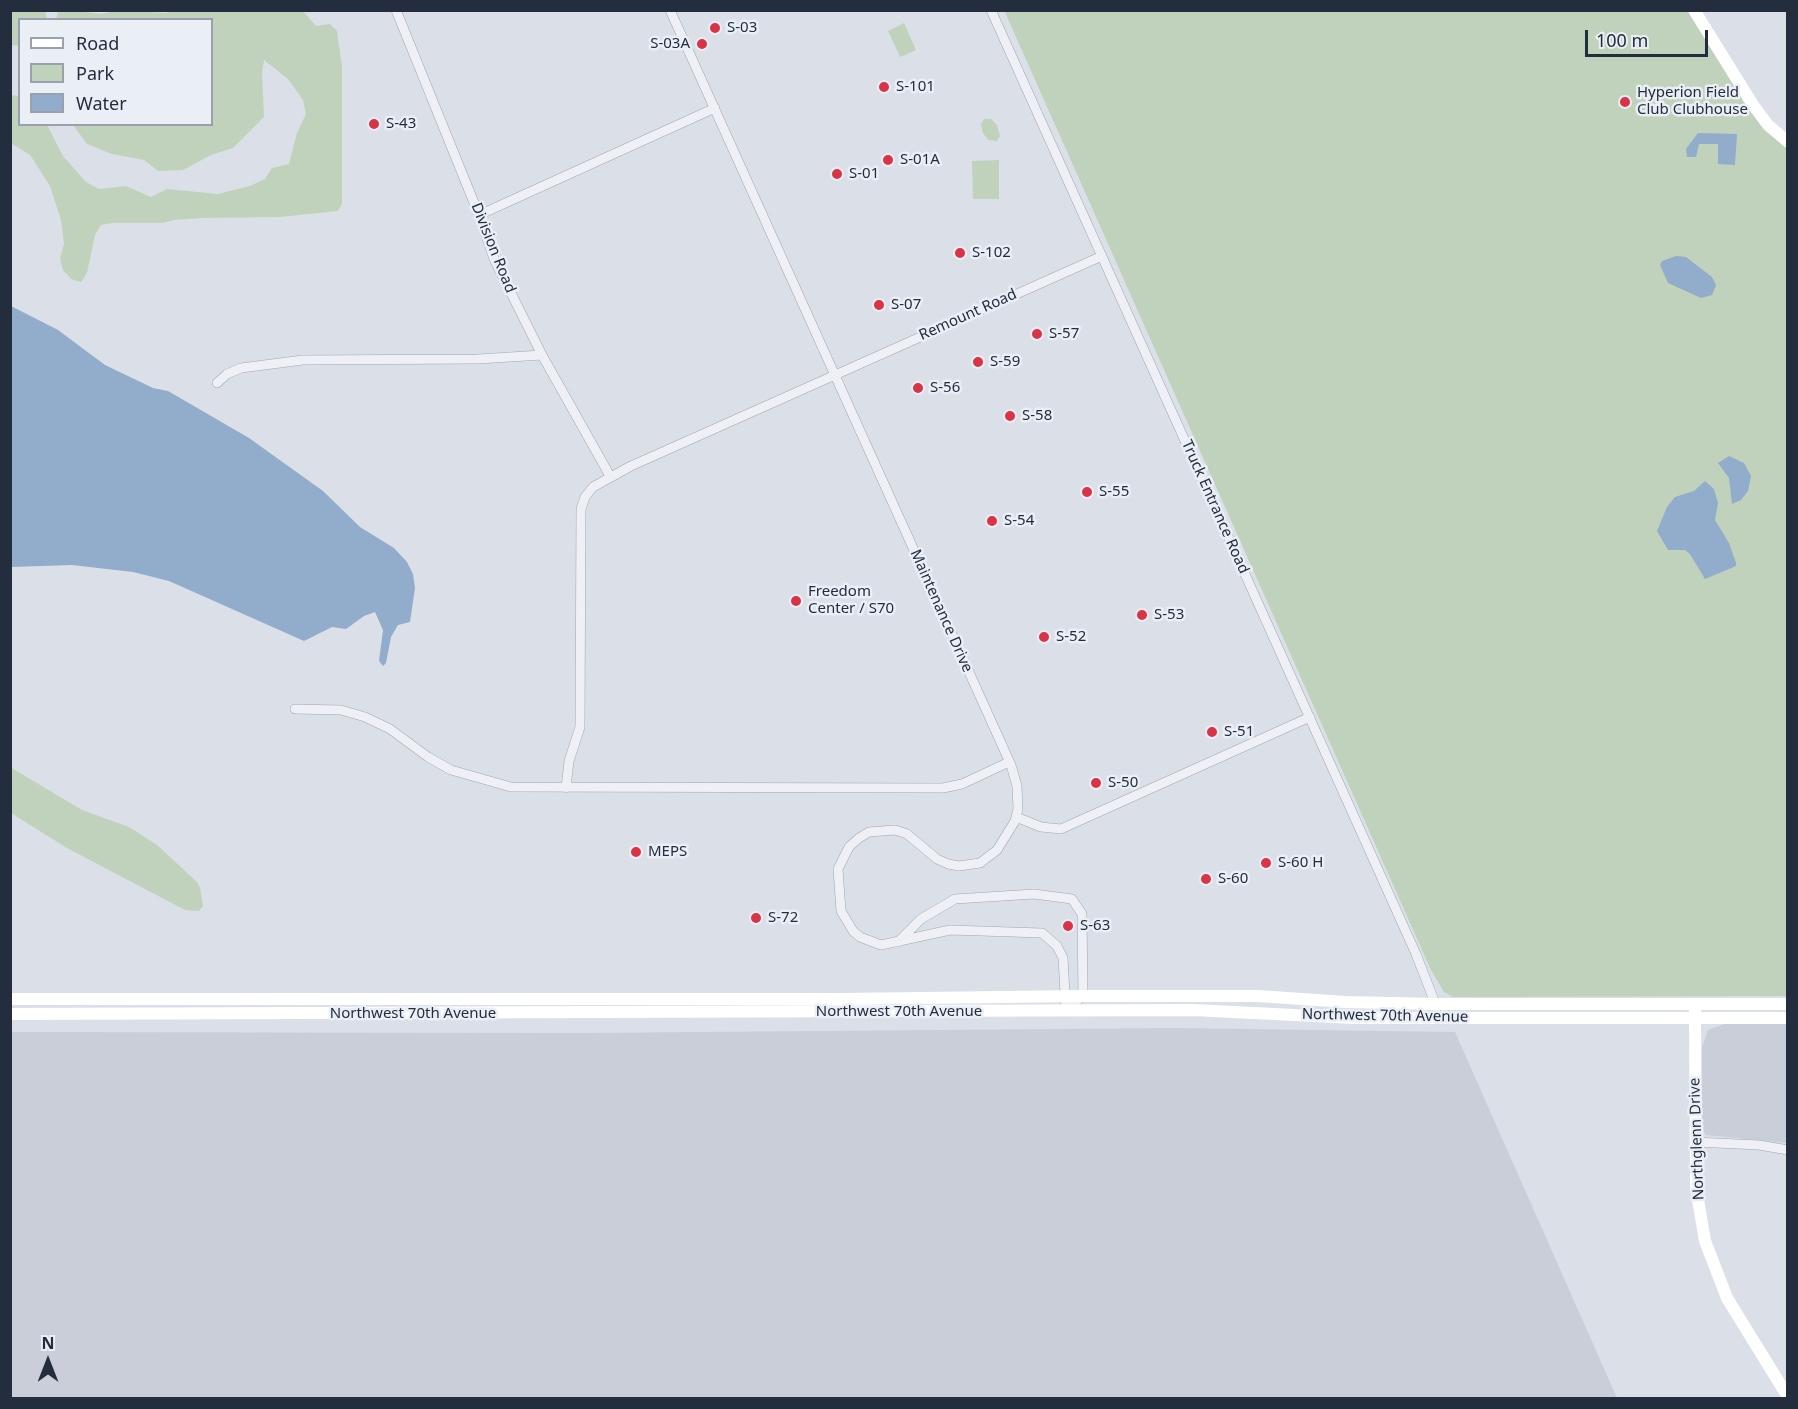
<!DOCTYPE html>
<style>
body{margin:0}
#map{position:relative;width:1798px;height:1409px;overflow:hidden;background:#dbdfe7;font-family:"Noto Sans",sans-serif}
canvas{display:block}
.frame{position:absolute;inset:0;border:12px solid #242d3e;pointer-events:none}
.legend{position:absolute;left:18px;top:18px;width:195px;height:108px;box-sizing:border-box;background:#eaeef5;border:2px solid #9ba1ac;margin:0;padding:8px 10px;list-style:none;font-size:18px;color:#242d3e}
.legend li{display:flex;align-items:center;gap:12px;height:30px}
.legend b{width:30px;border:2px solid #9ba1ac}
.north{position:absolute;left:18px;top:1331px;width:60px;height:60px;-webkit-text-stroke:4px #eaeef5;paint-order:stroke;rotate:0deg;font-size:16px;font-weight:700;line-height:24px;text-align:center;color:#242d3e}
.north::after{content:'';display:block;margin:auto;width:21px;height:27px;background:#242d3e;clip-path:polygon(50% 0,100% 100%,50% 72%,0 100%)}
.scale{position:absolute;left:1585px;top:30px;width:123px;height:27px;box-sizing:border-box;border:3px solid #242d3e;border-top:0;padding-left:8px;font-size:18px;line-height:21px;white-space:nowrap;color:#242d3e;-webkit-text-stroke:4px #eaeef5;paint-order:stroke}
</style>
<div id="map">
<canvas width="1798" height="1409"></canvas>
<div class="frame"></div>
<ul class="legend">
<li><b style="height:8px;background:#fff"></b>Road</li>
<li><b style="height:16px;background:#c0d2bb"></b>Park</li>
<li><b style="height:16px;background:#92accb"></b>Water</li>
</ul>
<div class="north">N</div>
<div class="scale">100 m</div>
</div>
<script>
const g = document.querySelector('canvas').getContext('2d');
g.lineJoin = 'round';
function fillPath(path, color) {
  g.fillStyle = color;
  g.fill(path, 'evenodd');
}
function poly(rows) {
  const path = new Path2D();
  for (const r of rows) {
    path.moveTo(r[0], r[1]);
    for (let i = 2; i < r.length; i += 2) path.lineTo(r[i], r[i + 1]);
  }
  return path;
}
function stroke(path, color, width, dash) {
  g.strokeStyle = color;
  g.lineWidth = width;
  g.lineCap = dash ? 'butt' : 'round';
  g.setLineDash(dash || []);
  g.stroke(path);
}
function write(font, color, halo, rows, align = 'center') {
  g.font = font + ' "Noto Sans",sans-serif';
  g.lineWidth = 5;
  g.setLineDash([]);
  g.textBaseline = 'middle';
  g.strokeStyle = halo;
  g.fillStyle = color;
  for (const [text, x, y, turn = 0] of rows) {
    g.save();
    g.translate(x, y);
    g.rotate((+turn || 0) * Math.PI / 180);
    g.textAlign = isNaN(turn) ? turn : align;
    if (halo) g.strokeText(text, 0, 0);
    g.fillText(text, 0, 0);
    g.restore();
  }
}
fillPath(poly([
 [1787,1021,1787,1143,1706,1135,1700,1125,1702,1047,1708,1030,1727,1023],
 [1177,1028,1455,1032,1617,1398,11,1398,11,1032,580,1033]
]), '#c9ced9');
fillPath(poly([
 [67,10,101,14,119,10,165,13,179,10,303,11,316,26,330,24,337,31,342,67,342,204,338,211,279,217,203,218,174,220,163,223,112,223,101,225,95,235,87,273,81,282,71,279,63,270,60,258,64,244,61,220,50,186,30,155,11,143,11,95,19,96,20,124,47,125,63,156,86,182,99,189,126,186,151,197,167,189,218,194,250,186,265,179,272,168,289,164,297,133,306,114,303,100,288,79,264,60,262,73,264,117,233,148,211,155,183,170,158,171,144,160,112,154,87,144,73,125,212,124,212,20,56,19,58,12],
 [1004,10,1689,11,1787,145,1787,996,1453,997,1444,992,1431,970],
 [10,11,45,11,47,19,20,20,19,46,11,45],
 [904,23,916,50,900,57,888,31],
 [984,119,991,119,997,125,1000,136,997,141,988,140,983,133,981,124],
 [999,160,999,199,973,199,972,161],
 [10,767,82,810,129,827,157,845,197,882,200,888,203,906,199,911,185,910,67,848,11,813]
]), '#c0d2bb');
fillPath(poly([
 [1698,133,1737,134,1735,165,1718,164,1718,144,1699,144,1696,157,1687,157,1686,149],
 [1676,256,1686,257,1712,277,1716,285,1712,295,1701,298,1668,283,1660,265,1662,261],
 [11,306,58,330,105,365,153,388,168,391,249,438,323,491,360,527,394,548,407,562,413,574,415,588,410,622,398,625,391,637,386,663,383,666,379,661,383,630,375,612,364,616,346,629,332,627,304,641,169,581,133,572,72,565,11,567],
 [1729,456,1744,463,1751,476,1748,491,1741,500,1732,504,1729,478,1718,463],
 [1705,481,1714,489,1718,503,1715,520,1729,543,1736,563,1736,566,1705,579,1690,554,1685,550,1668,550,1657,531,1667,507,1675,497,1694,491]
]), '#92accb');
const street = poly([
 [396,10,479,215,494,259,542,355,610,476],
 [670,10,1011,765,1017,786,1018,809,1015,821,997,850,980,863,959,866,948,864,937,859,907,834,895,830,869,832,859,838,849,847,838,869,841,911,853,931,860,937,881,945,950,930,1042,933,1057,946,1063,958,1066,1010],
 [991,10,1416,954,1437,1008],
 [479,215,715,108],
 [217,383,227,374,241,368,303,360,478,359,542,355],
 [295,709,341,710,365,717,390,729,428,757,451,770,511,787,943,788,962,784,1009,762],
 [566,788,569,761,580,727,581,509,585,497,593,487,631,466,1102,256],
 [1016,817,1041,827,1061,829,1310,717],
 [898,942,921,919,955,899,1034,894,1072,899,1082,914,1083,996,1066,1010],
 [1695,1142,1759,1145,1788,1150]
]);
stroke(street, '#a0a6b1', 10);
stroke(street, '#eef0f5', 9);
stroke(poly([
 [1694,10,1753,105,1768,125,1788,142],
 [10,999,840,999,1083,996,1258,996,1345,1002,1437,1004,1788,1004],
 [1695,1011,1696,1188,1705,1241,1727,1298,1788,1397],
 [10,1014,1193,1010,1355,1018,1788,1018]
]), '#fff', 12);
for (const [x, y, r, color] of [
 [715,28,6,"#d93347"],
 [702,44,6,"#d93347"],
 [884,87,6,"#d93347"],
 [1625,102,6,"#d93347"],
 [374,124,6,"#d93347"],
 [888,160,6,"#d93347"],
 [837,174,6,"#d93347"],
 [960,253,6,"#d93347"],
 [879,305,6,"#d93347"],
 [1037,334,6,"#d93347"],
 [978,362,6,"#d93347"],
 [918,388,6,"#d93347"],
 [1010,416,6,"#d93347"],
 [1087,492,6,"#d93347"],
 [992,521,6,"#d93347"],
 [796,601,6,"#d93347"],
 [1142,615,6,"#d93347"],
 [1044,637,6,"#d93347"],
 [1212,732,6,"#d93347"],
 [1096,783,6,"#d93347"],
 [636,852,6,"#d93347"],
 [1266,863,6,"#d93347"],
 [1206,879,6,"#d93347"],
 [756,918,6,"#d93347"],
 [1068,926,6,"#d93347"]
]) {
  const dot = new Path2D();
  dot.arc(x, y, r, 0, 2 * Math.PI);
  g.fillStyle = color;
  g.fill(dot);
  stroke(dot, '#eaeef5', 2);
}
write('15px', '#242d3e', '#eaeef5', [
 ["S-03",727,28],
 ["S-03A",690,44,"right"],
 ["S-101",896,87],
 ["Hyperion Field",1637,93],
 ["Club Clubhouse",1637,110],
 ["S-43",386,124],
 ["S-01A",900,160],
 ["S-01",849,174],
 ["S-102",972,253],
 ["S-07",891,305],
 ["S-57",1049,334],
 ["S-59",990,362],
 ["S-56",930,388],
 ["S-58",1022,416],
 ["S-55",1099,492],
 ["S-54",1004,521],
 ["Freedom",808,592],
 ["Center / S70",808,609],
 ["S-53",1154,615],
 ["S-52",1056,637],
 ["S-51",1224,732],
 ["S-50",1108,783],
 ["MEPS",648,852],
 ["S-60 H",1278,863],
 ["S-60",1218,879],
 ["S-72",768,918],
 ["S-63",1080,926]
], 'left');
write('15px', '#242d3e', '#eaeef5', [
 ["Division Road",493,248,68],
 ["Remount Road",968,315,-24],
 ["Truck Entrance Road",1215,507,66],
 ["Maintenance Drive",941,611,66],
 ["Northwest 70th Avenue",899,1012],
 ["Northwest 70th Avenue",413,1014],
 ["Northwest 70th Avenue",1385,1016,1],
 ["Northglenn Drive",1697,1139,-92]
]);
</script>
